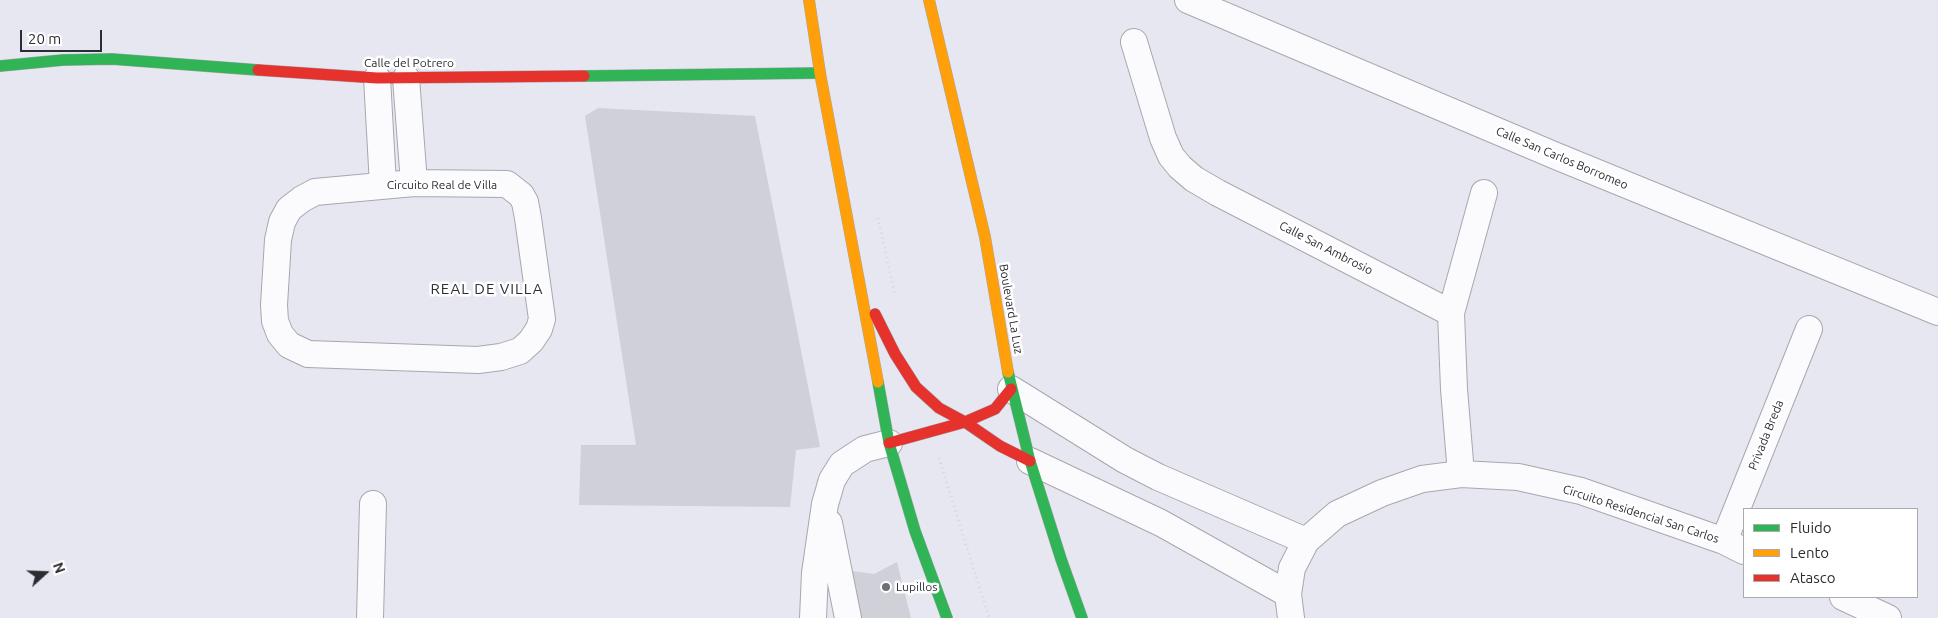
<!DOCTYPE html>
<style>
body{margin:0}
#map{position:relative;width:1938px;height:618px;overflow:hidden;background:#e7e7f2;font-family:Ubuntu,sans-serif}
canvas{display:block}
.legend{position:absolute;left:1743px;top:508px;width:175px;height:90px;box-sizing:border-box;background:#fff;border:1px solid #ababad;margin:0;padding:6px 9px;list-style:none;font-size:15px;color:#2c2c33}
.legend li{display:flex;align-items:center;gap:10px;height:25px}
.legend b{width:25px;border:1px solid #ababad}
.north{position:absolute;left:20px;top:548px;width:50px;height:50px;-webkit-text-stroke:4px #fff;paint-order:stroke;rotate:70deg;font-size:14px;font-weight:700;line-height:20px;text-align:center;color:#2c2c33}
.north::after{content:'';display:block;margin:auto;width:18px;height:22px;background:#2c2c33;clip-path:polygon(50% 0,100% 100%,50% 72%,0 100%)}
.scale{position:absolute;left:20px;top:30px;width:82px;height:22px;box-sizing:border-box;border:2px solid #2c2c33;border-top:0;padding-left:6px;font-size:15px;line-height:18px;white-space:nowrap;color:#2c2c33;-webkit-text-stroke:4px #fff;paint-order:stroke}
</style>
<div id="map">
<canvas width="1938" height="618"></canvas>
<ul class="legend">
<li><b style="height:6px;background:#30b455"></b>Fluido</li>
<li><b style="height:6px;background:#ff9f0a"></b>Lento</li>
<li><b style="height:6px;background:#e5322d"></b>Atasco</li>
</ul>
<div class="north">N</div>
<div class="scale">20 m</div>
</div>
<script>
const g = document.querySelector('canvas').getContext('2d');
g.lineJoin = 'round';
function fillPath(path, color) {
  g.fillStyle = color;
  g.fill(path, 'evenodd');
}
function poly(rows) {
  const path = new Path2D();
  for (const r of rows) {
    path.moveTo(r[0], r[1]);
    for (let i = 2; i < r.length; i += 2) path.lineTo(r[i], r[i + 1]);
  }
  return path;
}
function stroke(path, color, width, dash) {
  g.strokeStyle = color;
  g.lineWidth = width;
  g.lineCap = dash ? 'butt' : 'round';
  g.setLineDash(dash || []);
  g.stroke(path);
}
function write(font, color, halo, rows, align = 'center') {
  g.font = font + ' Ubuntu,sans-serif';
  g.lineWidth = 5;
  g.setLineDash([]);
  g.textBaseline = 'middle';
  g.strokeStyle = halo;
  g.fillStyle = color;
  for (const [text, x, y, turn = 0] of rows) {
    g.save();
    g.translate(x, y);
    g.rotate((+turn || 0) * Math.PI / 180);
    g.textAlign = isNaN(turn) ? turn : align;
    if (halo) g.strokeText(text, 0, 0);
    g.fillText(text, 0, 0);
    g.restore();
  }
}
fillPath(poly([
 [598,108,755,116,820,447,796,450,790,507,579,505,581,445,636,445,585,116],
 [897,562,911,618,856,618,852,571,874,574]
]), '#d0d0d8');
const street = poly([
 [1188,0,1556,156,1938,312],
 [1134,42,1163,138,1171,156,1180,167,1194,179,1218,193,1451,313,1454,389,1461,474],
 [377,78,383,185],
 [406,78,414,183],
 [414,183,507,184,521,195,525,202,528,218,542,319,539,329,531,341,520,351,501,357,478,360,308,354,289,345,280,334,275,321,274,305,278,240,282,222,289,209,302,199,315,192,414,183],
 [1451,313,1484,193],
 [1011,389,1125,460,1158,477,1306,541],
 [1030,461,1161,523,1288,594],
 [829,523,848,618],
 [1724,541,1809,329],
 [1843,597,1888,618],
 [370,618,373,504],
 [813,618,815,573,825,504,832,480,842,464,865,449,889,443],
 [1291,618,1288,594,1292,568,1306,541,1337,514,1382,493,1422,479,1461,474,1518,477,1581,491,1724,541,1744,551]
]);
const fast = poly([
 [0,66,63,60,112,59,258,70],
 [584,76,820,73],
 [1008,372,1030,461,1061,559,1082,618],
 [878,382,889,443,915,531,947,618]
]);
const slow = poly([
 [809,0,820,73,878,382],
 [929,0,985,237,1008,372]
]);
const jam = poly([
 [258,70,377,78,584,76],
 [875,314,895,354,916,387,939,408,965,422,1000,446,1030,461],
 [889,443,965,422,995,409,1011,389]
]);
stroke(street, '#a7a7af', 28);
stroke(fast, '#a7a7af', 12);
stroke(slow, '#a7a7af', 12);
stroke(jam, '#a7a7af', 12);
stroke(poly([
 [878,218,895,295],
 [939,458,989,618]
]), '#d6d6d8', 3, [1, 4]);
stroke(street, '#fbfbfd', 26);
stroke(fast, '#30b455', 11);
stroke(slow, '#ff9f0a', 11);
stroke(jam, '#e5322d', 11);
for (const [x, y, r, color] of [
 [886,587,5,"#6d6d76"]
]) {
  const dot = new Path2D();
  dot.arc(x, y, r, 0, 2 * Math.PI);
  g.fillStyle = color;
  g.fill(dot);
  stroke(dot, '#fff', 2);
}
write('12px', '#2c2c33', '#fff', [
 ["Calle del Potrero",409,63],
 ["Calle San Carlos Borromeo",1562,158,23],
 ["Circuito Real de Villa",442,185],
 ["Calle San Ambrosio",1326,248,27],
 ["Boulevard La Luz",1011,309,80],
 ["Privada Breda",1766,435,-68],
 ["Circuito Residencial San Carlos",1641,514,18]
]);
write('12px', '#2c2c33', '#fff', [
 ["Lupillos",896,587]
], 'left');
g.letterSpacing = '1px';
write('15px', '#2c2c33', '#fff', [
 ["REAL DE VILLA",487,289]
]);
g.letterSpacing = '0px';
</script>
